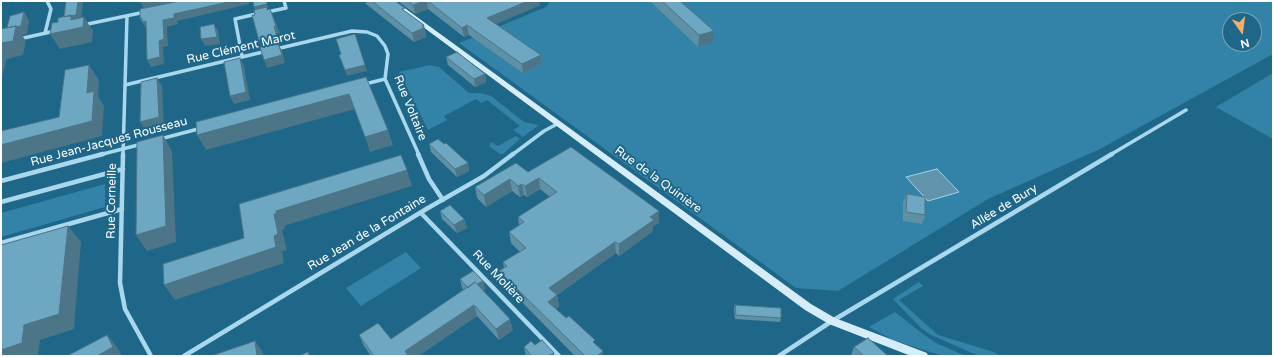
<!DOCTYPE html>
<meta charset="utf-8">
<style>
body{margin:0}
#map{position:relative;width:1274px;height:357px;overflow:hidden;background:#1e6789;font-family:"Varela Round",sans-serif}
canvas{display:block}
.frame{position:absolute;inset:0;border:2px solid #fff;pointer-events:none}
.north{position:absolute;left:1222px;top:12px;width:40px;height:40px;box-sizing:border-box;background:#1e6789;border:1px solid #78a4b8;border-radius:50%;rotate:166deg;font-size:11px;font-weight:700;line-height:16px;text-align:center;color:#fff}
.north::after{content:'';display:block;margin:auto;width:14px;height:18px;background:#faad69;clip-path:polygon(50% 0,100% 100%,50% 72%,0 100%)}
</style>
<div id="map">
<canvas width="1274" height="357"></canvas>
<div class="frame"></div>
<div class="north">N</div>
</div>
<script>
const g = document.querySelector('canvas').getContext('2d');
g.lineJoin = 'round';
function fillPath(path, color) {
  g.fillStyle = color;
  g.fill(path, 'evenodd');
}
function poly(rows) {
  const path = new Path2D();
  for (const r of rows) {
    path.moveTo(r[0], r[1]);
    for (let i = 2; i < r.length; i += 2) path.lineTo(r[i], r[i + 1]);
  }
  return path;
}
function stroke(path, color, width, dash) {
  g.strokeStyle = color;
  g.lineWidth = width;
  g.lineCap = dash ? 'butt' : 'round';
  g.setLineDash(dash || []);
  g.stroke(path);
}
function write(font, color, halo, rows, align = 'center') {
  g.font = font + ' "Varela Round",sans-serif';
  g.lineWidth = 4;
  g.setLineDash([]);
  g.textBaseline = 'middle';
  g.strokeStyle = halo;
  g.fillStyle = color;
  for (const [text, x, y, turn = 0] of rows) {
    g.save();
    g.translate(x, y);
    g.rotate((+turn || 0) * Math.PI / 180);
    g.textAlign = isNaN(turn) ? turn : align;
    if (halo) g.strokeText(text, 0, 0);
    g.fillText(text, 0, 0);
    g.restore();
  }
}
fillPath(poly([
 [547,1,1273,1,1273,54,1100,149,988,199,838,291,796,288,459,43,546,7,549,3],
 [1230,20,1254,20,1254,44,1230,44],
 [430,65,439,67,469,93,481,93,491,96,524,122,539,125,523,137,513,130,520,126,487,100,481,103,476,99,444,116,447,120,428,130,399,72],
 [1273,73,1273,139,1216,107],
 [516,136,520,139,503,154,500,154,489,146,491,142,498,146],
 [105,184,105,207,1,237,1,213],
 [406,252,421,268,361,306,346,288],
 [919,282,923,286,899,300,938,335,994,352,1000,356,979,356,931,335,921,328,893,299],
 [895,312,924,335,938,344,966,356,943,356,893,340,869,327]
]), '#3283a7');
const water = poly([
 [937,169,959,192,928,201,906,177,937,169]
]);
fillPath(water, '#6193aa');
stroke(water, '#9dd5ed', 1);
stroke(poly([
 [267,12,286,8,284,1],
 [83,25,145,12],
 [45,33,51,9,47,1],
 [19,39,55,31],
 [276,49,352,31,367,32,377,36,385,46,388,54,385,79,419,155],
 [242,56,235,19,256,14],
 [365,84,385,79],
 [125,85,267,51],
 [160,139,202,128],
 [99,155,142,144],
 [123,155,127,16],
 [512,155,544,131,559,123],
 [1110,155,1186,110]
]), '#a9d7eb', 3.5);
stroke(poly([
 [123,154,120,283,125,309,151,356],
 [418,154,429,179,443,200],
 [1,181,103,154],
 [1,202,123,169],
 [421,213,559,356],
 [1,243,122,209],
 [184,356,428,208,484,176,513,154],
 [779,356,832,321,1112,154]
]), '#a9d7eb', 4.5);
fillPath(poly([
 [388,1,395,1,811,304,835,318,927,353,928,356,911,356,829,324,805,310,388,1]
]), '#d5edf8');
fillPath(poly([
 [366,1,395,1,426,34,426,37,414,42,366,4],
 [398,1,489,1,490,2,540,5,496,24,541,55,542,64,523,73,469,35,464,37,428,9,415,14],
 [650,1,680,1,714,31,713,42,698,47],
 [446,57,485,74,486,82,475,87,448,65],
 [429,144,444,144,468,163,469,171,457,177,431,152],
 [528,172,659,223,653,226,653,231,619,256,616,253,557,295,559,306,556,309,595,344,603,356,575,356,502,282,499,271,504,268,503,262,520,252,511,243,509,232,519,225,518,217,550,197,540,189,527,197,524,195,520,197,512,191,486,207,477,198,475,187],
 [907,194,925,215,922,224,903,221,903,202],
 [440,211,464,219,467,228,457,233,442,219],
 [460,279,483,281,485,289,483,291,513,330,499,340,477,316,418,356,371,356,364,346,359,335,391,339,464,290,462,288],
 [735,305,781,318,780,322,735,319,734,309],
 [535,345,554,353,554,356,526,356,524,347],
 [854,347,888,356,852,356,851,355]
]), '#5e90a6');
fillPath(poly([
 [78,1,83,1,81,23,84,17,93,31,92,42,60,49,50,34,69,25,71,15],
 [149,1,182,1,144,9,141,3],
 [233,1,249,1,249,4,177,21,178,24,167,27,168,46,163,47,164,64,151,67,147,60,159,41,163,20,174,14],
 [266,1,267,1,268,8,267,9,270,15,256,11,254,7],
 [424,1,427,1,428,9,415,14,413,5],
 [528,1,539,1,540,5,489,27,487,18],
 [270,9,280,33,277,34,280,45,279,45,282,51,285,63,267,68,264,60,262,49,259,41,274,26],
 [24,12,29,20,27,34,22,35,26,41,23,55,7,59,7,58,1,81,1,38],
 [142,18,146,21,150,27,146,28,140,19],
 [214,24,218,31,220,44,205,46,201,39],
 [424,25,426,34,426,37,414,42,412,33],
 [467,25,469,35,464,37,462,28],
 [714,31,713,42,698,47,699,35],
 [541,55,542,64,523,73,522,64],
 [240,58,244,66,250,100,234,104,230,96],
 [89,65,99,80,98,96,104,106,102,136,1,163,1,145,92,121,87,93],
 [365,65,367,71,347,76,345,70],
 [485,74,486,82,475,87,474,79],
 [157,78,162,86,164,125,145,130,140,122],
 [349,94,355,109,206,150,197,135],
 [388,130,393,145,370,152,365,137],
 [163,135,172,151,176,242,147,251,136,235],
 [468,163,469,171,457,177,455,169],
 [407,170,412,186,284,226,285,229,282,230,287,250,282,251,284,263,175,300,164,285,274,236,274,214,276,211],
 [539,178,540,189,527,197,525,186],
 [510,179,512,191,486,207,484,195],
 [522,184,524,195,520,197,518,186],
 [659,211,659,223,653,226,653,231,619,256,619,244,650,217],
 [464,219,467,228,457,233,454,225],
 [68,226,81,242,74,329,40,340,38,356,1,356,1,350,24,325],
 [615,242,616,253,551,299,549,288],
 [483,281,485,289,472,298,470,289],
 [557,295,559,306,550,313,548,302],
 [474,305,477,316,418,356,407,356,405,351],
 [510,319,513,330,499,340,496,329],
 [107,335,117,347,122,356,97,356],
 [255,341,263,352,263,356,257,356],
 [603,351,603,356,597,356],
 [554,353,554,356,548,356]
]), '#4c7587');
const building = poly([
 [66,1,78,1,76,15,64,17,66,1],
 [141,1,149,1,141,3,141,1],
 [180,1,233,1,174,14,174,18,163,20,164,39,159,41,160,57,147,60,146,21,142,22,142,18,140,19,140,9,180,1],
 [253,1,266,1,267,4,254,7,253,1],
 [372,1,395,1,405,8,402,9,424,25,422,26,424,28,412,33,372,1],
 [408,1,424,1,413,5,408,1],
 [428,1,489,1,490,2,492,1,528,1,487,18,541,55,522,64,467,25,462,28,428,1],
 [662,1,680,1,714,31,699,35,662,1],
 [267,7,267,10,270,9,276,26,274,26,277,37,259,41,252,15,255,15,254,10,267,7],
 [24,12,21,26,16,27,16,26,7,28,10,16,24,12],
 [71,15,71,20,84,17,83,27,50,34,52,23,58,22,58,18,71,15],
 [214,24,217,37,201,39,200,27,214,24],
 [16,26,13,41,1,43,1,29,16,26],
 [355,34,365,65,345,70,339,55,341,54,336,39,355,34],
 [278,43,282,55,264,60,260,47,278,43],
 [457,52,485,74,474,79,446,57,457,52],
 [240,58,246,92,230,96,224,62,240,58],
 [89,65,87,93,94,91,92,121,1,145,1,131,59,117,65,70,89,65],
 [366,77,388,130,365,137,349,94,197,135,196,122,366,77],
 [157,78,159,117,140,122,141,82,157,78],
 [163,135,166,226,136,235,137,142,163,135],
 [438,139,444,144,446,143,468,163,455,169,429,144,438,139],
 [571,147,659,211,650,217,654,220,619,244,615,242,549,288,557,295,548,302,566,318,569,316,595,340,593,342,603,351,597,356,585,356,499,271,507,266,503,262,526,248,509,232,524,222,518,217,557,192,539,178,525,186,522,184,518,186,510,179,484,195,475,187,516,163,528,172,571,147],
 [401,155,407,170,276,211,277,213,274,214,278,234,274,236,276,247,164,285,163,264,244,238,239,204,401,155],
 [907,194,925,197,925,215,906,212,907,194],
 [450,205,464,219,454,225,440,211,450,205],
 [68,226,59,314,24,325,22,343,1,350,1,245,68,226],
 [473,271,483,281,477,284,475,282,468,288,460,279,473,271],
 [475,282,510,319,496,329,474,305,405,351,408,356,374,356,359,335,378,323,391,339,475,282],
 [735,305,781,308,781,318,736,315,735,305],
 [107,335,113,347,97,356,67,356,107,335],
 [868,338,888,356,864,356,854,347,868,338],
 [542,340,554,353,548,356,532,356,524,347,531,341,535,345,542,340],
 [255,341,257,356,211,356,255,341],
 [308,352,309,356,299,356,308,352]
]);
fillPath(building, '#6da7c1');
stroke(building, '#4c7587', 1);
write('12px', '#fff', '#1e6789', [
 ["Rue Clément Marot",241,48,-13],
 ["Rue Voltaire",410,108,68],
 ["Rue Jean-Jacques Rousseau",109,142,-15],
 ["Rue de la Quinière",658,180,36],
 ["Rue Corneille",112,201,-89],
 ["Allée de Bury",1004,207,-31],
 ["Rue Jean de la Fontaine",367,233,-31],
 ["Rue Molière",498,277,46]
]);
</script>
